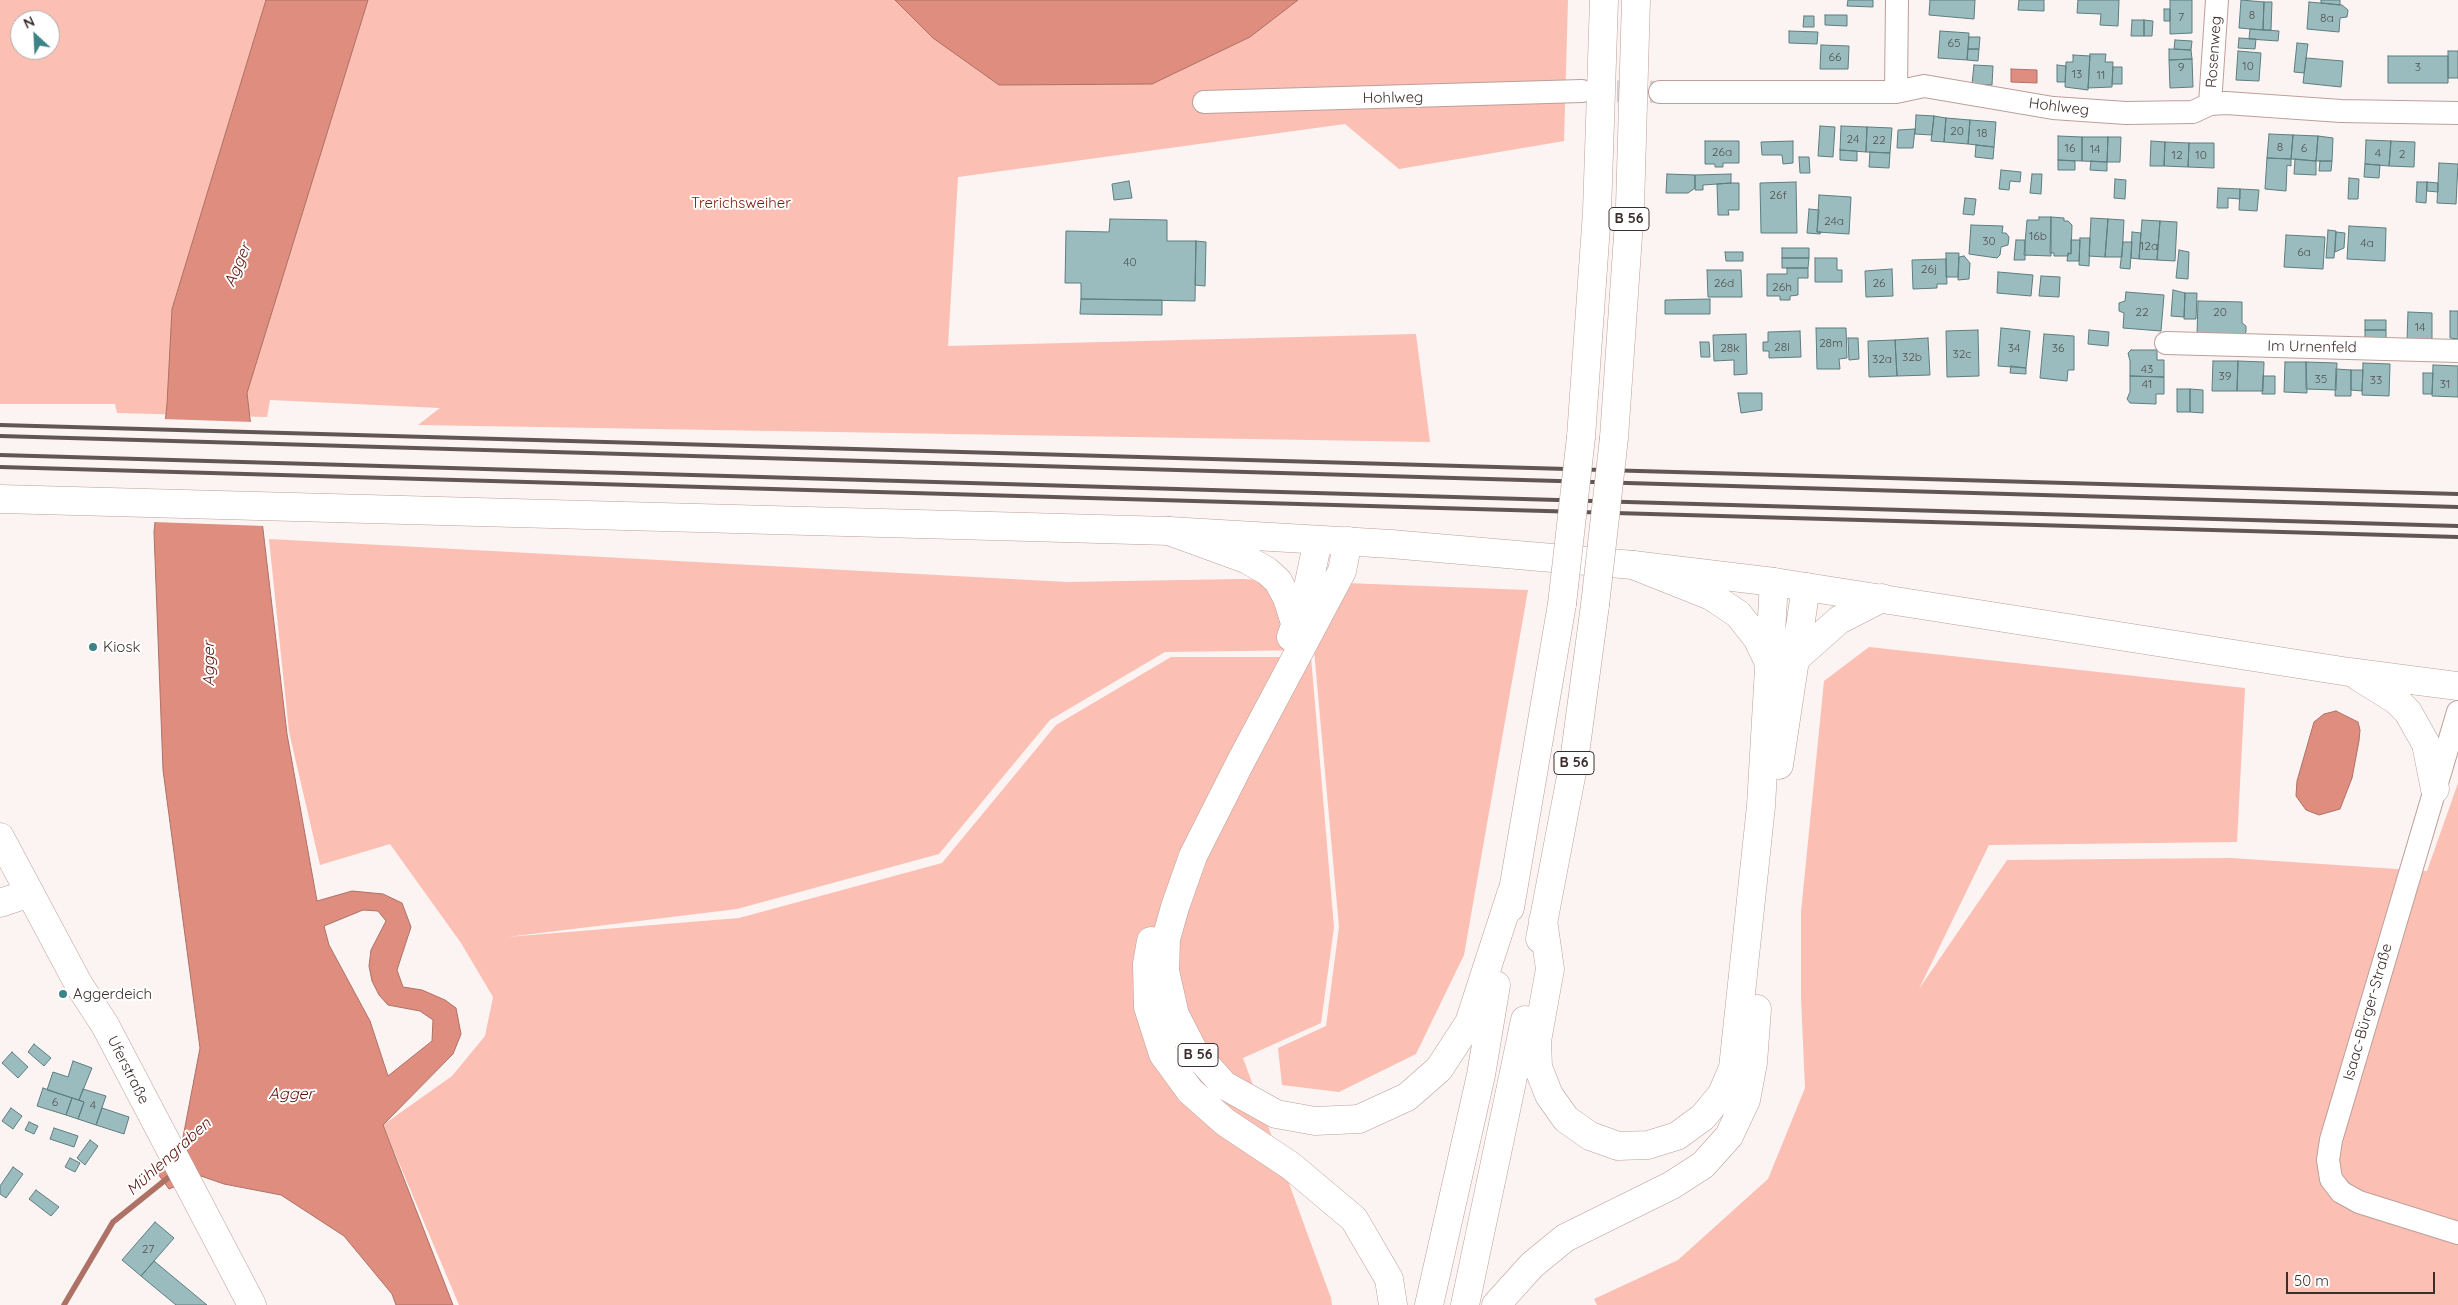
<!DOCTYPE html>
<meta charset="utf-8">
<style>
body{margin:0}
#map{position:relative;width:2458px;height:1305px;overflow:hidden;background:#fbf4f3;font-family:Quicksand,sans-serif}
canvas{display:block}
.north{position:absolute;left:10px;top:10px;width:50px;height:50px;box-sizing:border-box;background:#fff;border:1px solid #b1acab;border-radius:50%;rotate:335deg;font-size:14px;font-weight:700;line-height:20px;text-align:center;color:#3b2f2d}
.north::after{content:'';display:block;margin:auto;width:18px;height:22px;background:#3c8488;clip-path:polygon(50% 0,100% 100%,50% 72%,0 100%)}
.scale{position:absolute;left:2286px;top:1272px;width:149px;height:22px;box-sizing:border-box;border:2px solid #3b2f2d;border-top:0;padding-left:6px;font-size:15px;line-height:18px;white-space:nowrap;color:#3b2f2d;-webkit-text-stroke:4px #fff;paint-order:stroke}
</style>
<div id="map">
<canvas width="2458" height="1305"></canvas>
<div class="north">N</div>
<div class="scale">50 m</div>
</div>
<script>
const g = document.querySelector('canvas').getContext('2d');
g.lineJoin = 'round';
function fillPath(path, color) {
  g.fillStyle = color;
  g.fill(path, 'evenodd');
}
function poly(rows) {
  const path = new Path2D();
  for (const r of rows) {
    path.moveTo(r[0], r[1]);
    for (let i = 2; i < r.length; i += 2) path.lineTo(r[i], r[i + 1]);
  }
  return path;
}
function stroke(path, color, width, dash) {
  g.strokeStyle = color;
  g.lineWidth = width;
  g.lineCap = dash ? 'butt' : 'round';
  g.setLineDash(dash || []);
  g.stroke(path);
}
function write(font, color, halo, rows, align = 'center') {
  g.font = font + ' Quicksand,sans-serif';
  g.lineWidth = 4;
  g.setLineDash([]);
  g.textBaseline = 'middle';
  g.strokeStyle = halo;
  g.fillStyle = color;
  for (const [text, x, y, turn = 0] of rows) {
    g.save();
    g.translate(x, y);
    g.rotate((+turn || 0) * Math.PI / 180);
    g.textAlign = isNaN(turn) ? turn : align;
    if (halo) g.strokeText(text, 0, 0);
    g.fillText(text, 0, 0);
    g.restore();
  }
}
fillPath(poly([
 [0,0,1568,0,1564,141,1399,169,1345,124,958,177,948,346,1416,334,1430,442,418,425,440,408,270,400,267,417,117,413,115,404,0,404],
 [20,20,50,20,50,50,20,50],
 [269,539,1067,582,1241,579,1528,590,1464,955,1416,1054,1339,1092,1282,1085,1278,1048,1326,1026,1339,927,1314,650,1165,652,1050,720,939,854,737,909,507,937,739,918,942,863,1056,725,1171,657,1311,657,1334,927,1321,1023,1243,1058,1331,1298,1332,1305,459,1305,383,1125,452,1076,485,1036,493,997,461,943,390,844,320,865,289,732],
 [1869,647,2245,688,2237,842,1989,845,1919,989,2007,860,2231,858,2427,871,2458,783,2458,1305,1597,1305,1594,1299,1678,1260,1768,1179,1805,1088,1801,997,1801,912,1824,681]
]), '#fbbfb4');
const water = poly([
 [266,0,368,0,247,393,287,734,317,901,352,891,383,894,402,903,411,927,397,970,403,987,422,990,445,1000,456,1008,461,1034,453,1054,383,1125,453,1305,396,1305,392,1294,344,1236,281,1195,224,1184,201,1176,169,1189,158,1174,180,1153,200,1048,163,770,154,532,167,404,172,309,266,0],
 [363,910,378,911,386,921,371,950,369,966,372,981,379,995,388,1005,420,1011,433,1020,432,1041,388,1076,370,1021,329,945,324,926,363,910],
 [895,0,1298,0,1250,37,1152,84,999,85,933,38,895,0],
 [2011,69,2037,70,2037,83,2011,82,2011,69],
 [2336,711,2358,722,2360,730,2359,741,2352,778,2340,809,2319,815,2306,810,2296,796,2297,781,2314,722,2324,714,2336,711]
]);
fillPath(water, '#de8d7e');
stroke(water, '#ad7166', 1);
fillPath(poly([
 [163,419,253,422,264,526,153,522]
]), '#fbf4f3');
stroke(poly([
 [64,1305,113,1222,169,1177]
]), '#ad7166', 5.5);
const building = poly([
 [1848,0,1873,0,1873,7,1847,6,1848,0],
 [1930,0,1975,0,1974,19,1929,15,1930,0],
 [2019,0,2044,0,2044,11,2018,10,2019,0],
 [2078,0,2119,0,2118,26,2100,25,2101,14,2077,13,2078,0],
 [2170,0,2192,0,2192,33,2170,34,2170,0],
 [2241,0,2264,2,2263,30,2239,28,2241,0],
 [2321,0,2340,0,2340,5,2321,3,2321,0],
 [2264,2,2272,2,2271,30,2263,30,2264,2],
 [2309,2,2342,5,2348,10,2347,17,2340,18,2339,32,2307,29,2309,2],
 [2164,9,2170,9,2170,21,2164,21,2164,9],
 [1825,15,1847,15,1847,26,1825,25,1825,15],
 [1804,16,1814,16,1814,27,1803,27,1804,16],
 [2132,20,2144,20,2144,36,2131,36,2132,20],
 [2144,20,2153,21,2152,36,2144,36,2144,20],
 [2250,29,2279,31,2278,41,2249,39,2250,29],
 [1789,31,1818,32,1817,44,1789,43,1789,31],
 [1940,31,1969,33,1967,60,1938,58,1940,31],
 [1969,37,1980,37,1979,49,1968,49,1969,37],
 [2239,38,2256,39,2255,49,2238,48,2239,38],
 [2175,40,2192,41,2191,50,2174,49,2175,40],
 [2297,43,2308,44,2304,73,2294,72,2297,43],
 [1821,45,1849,46,1848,69,1820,69,1821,45],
 [1968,49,1979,49,1978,61,1967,60,1968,49],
 [2169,49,2191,50,2192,59,2169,60,2169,49],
 [2238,51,2261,53,2259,81,2236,80,2238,51],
 [2448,51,2458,51,2458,78,2448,78,2448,51],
 [2090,54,2106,54,2105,62,2113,62,2112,87,2088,88,2090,54],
 [2073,55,2090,56,2088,90,2065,87,2066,62,2073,62,2073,55],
 [2388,56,2448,56,2448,83,2388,83,2388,56],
 [2306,58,2343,61,2341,87,2303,83,2306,58],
 [2192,59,2193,87,2170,88,2169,60,2192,59],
 [1974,65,1993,66,1992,85,1972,84,1974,65],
 [2057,65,2066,66,2065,82,2057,82,2057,65],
 [2113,67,2122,67,2122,84,2112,84,2113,67],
 [1916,115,1934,116,1932,135,1915,134,1916,115],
 [1934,116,1946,118,1944,142,1931,141,1934,116],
 [1946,118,1970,120,1968,144,1944,142,1946,118],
 [1970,120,1996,122,1994,147,1968,144,1970,120],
 [1820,126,1835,127,1833,157,1818,156,1820,126],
 [1841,126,1867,127,1866,152,1840,150,1841,126],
 [1867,127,1892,128,1890,153,1866,152,1867,127],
 [1915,129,1913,148,1897,148,1898,130,1915,129],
 [2269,134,2293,135,2291,159,2267,158,2269,134],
 [2293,135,2318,136,2316,161,2291,159,2293,135],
 [2058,136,2082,137,2082,161,2058,160,2058,136],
 [2318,136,2333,138,2332,161,2316,161,2318,136],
 [2082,137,2108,137,2107,162,2082,161,2082,137],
 [2108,137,2121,137,2120,162,2107,162,2108,137],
 [2366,140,2391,141,2389,166,2365,164,2366,140],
 [1705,141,1739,141,1739,163,1723,163,1723,167,1715,167,1715,164,1705,164,1705,141],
 [1793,141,1793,163,1783,164,1782,155,1762,155,1761,142,1793,141],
 [2151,141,2165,142,2164,166,2150,166,2151,141],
 [2391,141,2415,142,2414,167,2389,166,2391,141],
 [2165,142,2189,143,2188,167,2164,166,2165,142],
 [2189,143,2214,143,2214,168,2188,167,2189,143],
 [1976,145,1994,147,1993,159,1975,157,1976,145],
 [1840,150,1857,151,1857,161,1840,160,1840,150],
 [1870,152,1890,153,1889,168,1869,167,1870,152],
 [1799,157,1809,157,1810,173,1800,173,1799,157],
 [2267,158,2291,159,2291,166,2287,165,2286,191,2265,189,2267,158],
 [2295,159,2316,161,2316,175,2294,174,2295,159],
 [2058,160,2075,161,2075,170,2058,170,2058,160],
 [2091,161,2107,162,2107,171,2090,170,2091,161],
 [2320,161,2332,161,2331,171,2319,171,2320,161],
 [2439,163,2458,164,2456,204,2437,203,2439,163],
 [2365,164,2380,165,2379,178,2364,177,2365,164],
 [2001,170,2021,172,2020,182,2010,181,2009,190,1999,189,2001,170],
 [1667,174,1695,175,1695,188,1688,193,1666,193,1667,174],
 [1731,174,1731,183,1703,185,1703,190,1695,190,1695,175,1731,174],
 [2032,174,2042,174,2041,194,2030,193,2032,174],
 [2349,178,2359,179,2358,199,2348,199,2349,178],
 [2115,179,2126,180,2125,199,2114,198,2115,179],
 [1129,181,1132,198,1114,200,1112,184,1129,181],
 [1796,182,1797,233,1761,233,1760,183,1796,182],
 [2417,182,2427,182,2426,203,2416,202,2417,182],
 [2427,182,2438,183,2438,192,2427,191,2427,182],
 [1731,183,1739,183,1739,210,1728,210,1729,215,1718,215,1717,184,1731,183],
 [2218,188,2240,189,2240,199,2228,198,2228,208,2217,208,2218,188],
 [2240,189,2259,190,2257,211,2239,210,2240,189],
 [1819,195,1851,197,1849,234,1817,232,1819,195],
 [1965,198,1976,199,1974,215,1963,214,1965,198],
 [1809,209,1819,210,1817,232,1821,232,1820,234,1807,233,1809,209],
 [2039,217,2051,217,2051,256,2024,255,2027,220,2039,220,2039,217],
 [2051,217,2064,218,2064,221,2068,221,2072,225,2071,254,2068,253,2068,256,2054,256,2054,253,2050,253,2051,217],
 [2091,218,2108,219,2105,257,2089,256,2091,218],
 [1110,219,1167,220,1167,241,1196,241,1195,301,1081,299,1081,283,1065,283,1066,231,1109,232,1110,219],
 [2108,219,2124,220,2122,257,2105,257,2108,219],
 [2142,220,2160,221,2157,260,2139,259,2142,220],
 [2160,221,2177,222,2175,261,2157,260,2160,221],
 [1971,225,2003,226,2002,233,2006,233,2009,237,2008,245,2001,247,2000,255,1997,258,1969,254,1971,225],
 [2349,226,2386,228,2385,261,2347,259,2349,226],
 [2328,230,2336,231,2334,258,2326,258,2328,230],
 [2132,232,2141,233,2139,259,2131,258,2132,232],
 [2336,232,2345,233,2344,248,2335,252,2336,232],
 [2286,235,2325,237,2323,269,2284,267,2286,235],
 [2080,238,2090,238,2089,266,2079,265,2080,238],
 [2016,240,2025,240,2025,260,2014,260,2016,240],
 [2071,240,2080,240,2079,261,2067,261,2068,253,2071,254,2071,240],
 [1196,241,1206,242,1205,286,1195,285,1196,241],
 [2123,242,2132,242,2130,269,2120,268,2123,242],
 [1782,248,1809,248,1809,258,1782,258,1782,248],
 [2179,250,2189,252,2188,279,2176,278,2179,250],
 [1725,252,1743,252,1743,261,1726,261,1725,252],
 [1946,253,1959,253,1958,277,1946,277,1946,253],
 [1964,256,1970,263,1969,279,1958,280,1959,257,1964,256],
 [1782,258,1809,258,1808,268,1782,268,1782,258],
 [1815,258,1837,258,1837,270,1842,270,1842,282,1815,282,1815,258],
 [1946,259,1947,284,1937,284,1937,288,1913,289,1912,260,1946,259],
 [1787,268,1808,268,1808,278,1798,278,1798,295,1790,296,1790,300,1780,300,1780,296,1767,296,1767,274,1787,274,1787,268],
 [1892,269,1893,296,1866,297,1865,271,1892,269],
 [1707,270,1741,270,1742,297,1708,297,1707,270],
 [1998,272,2033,275,2031,296,1997,293,1998,272],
 [2041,276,2060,277,2059,297,2039,296,2041,276],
 [2173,290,2185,293,2184,317,2171,316,2173,290],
 [2126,292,2164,295,2161,331,2123,328,2124,313,2119,311,2119,303,2125,301,2126,292],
 [2185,293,2197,293,2196,319,2184,319,2185,293],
 [1081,299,1162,300,1162,315,1080,314,1081,299],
 [1710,299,1710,314,1665,314,1665,300,1710,299],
 [2198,301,2242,302,2242,323,2246,326,2246,332,2243,335,2197,335,2198,301],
 [2450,311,2458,311,2458,339,2450,338,2450,311],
 [2408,312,2432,313,2432,341,2407,340,2408,312],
 [2365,320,2386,320,2386,330,2365,330,2365,320],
 [1816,328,1846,328,1847,358,1839,359,1840,369,1817,369,1816,328],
 [2001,328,2030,331,2026,368,1998,366,2001,328],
 [1978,330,1979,376,1947,377,1946,331,1978,330],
 [2089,330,2109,332,2108,346,2088,344,2089,330],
 [2365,330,2386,330,2386,342,2365,342,2365,330],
 [1800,331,1801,357,1769,358,1769,351,1763,351,1763,342,1768,342,1768,332,1800,331],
 [1746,334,1747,374,1734,375,1734,360,1714,361,1713,335,1746,334],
 [2044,334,2074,336,2074,370,2068,370,2067,381,2040,378,2044,334],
 [1848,338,1858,338,1859,359,1849,360,1848,338],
 [1928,338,1930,375,1897,376,1895,340,1928,338],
 [1895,340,1897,376,1869,377,1868,341,1895,340],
 [1700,342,1709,342,1710,357,1701,357,1700,342],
 [2131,350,2157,350,2157,360,2164,360,2164,377,2130,376,2130,361,2128,353,2131,350],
 [2213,361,2238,361,2237,391,2212,391,2213,361],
 [2238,361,2264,362,2263,391,2237,391,2238,361],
 [2285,362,2306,362,2307,393,2284,392,2285,362],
 [2306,362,2337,363,2336,390,2306,389,2306,362],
 [2363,363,2390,364,2389,396,2362,395,2363,363],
 [2433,365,2458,366,2458,397,2432,396,2433,365],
 [2011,366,2026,368,2026,374,2010,373,2011,366],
 [2336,369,2351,370,2351,396,2335,396,2336,369],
 [2351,370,2363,370,2362,391,2351,390,2351,370],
 [2423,373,2433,373,2432,394,2423,394,2423,373],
 [2130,376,2164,377,2164,394,2156,394,2156,404,2130,403,2127,399,2130,392,2130,376],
 [2263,376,2275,376,2275,394,2262,394,2263,376],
 [2177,389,2190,389,2190,412,2177,412,2177,389],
 [2190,389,2203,390,2203,413,2190,412,2190,389],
 [1738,393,1762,393,1762,410,1741,413,1738,393],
 [34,1044,51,1058,44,1066,28,1052,34,1044],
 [12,1052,28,1067,18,1078,2,1063,12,1052],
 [73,1061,92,1068,79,1100,47,1090,53,1072,68,1077,73,1061],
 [43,1088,72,1098,66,1115,37,1106,43,1088],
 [83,1089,106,1096,96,1125,78,1119,84,1102,79,1100,83,1089],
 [72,1098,84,1102,78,1119,66,1115,72,1098],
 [11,1108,22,1116,13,1129,2,1121,11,1108],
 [102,1108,129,1117,124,1134,96,1125,102,1108],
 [29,1122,38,1126,34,1134,25,1130,29,1122],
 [54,1128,78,1136,74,1147,50,1139,54,1128],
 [90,1140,98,1146,85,1165,77,1158,90,1140],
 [70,1158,80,1163,75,1172,65,1167,70,1158],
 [13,1167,23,1174,6,1198,0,1194,0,1186,13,1167],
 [36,1190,59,1207,51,1216,29,1199,36,1190],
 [155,1222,174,1238,141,1276,122,1260,155,1222],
 [154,1261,207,1305,176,1305,141,1276,154,1261]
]);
fillPath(building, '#9bbcbe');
stroke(building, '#5d7d7e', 1);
stroke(poly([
 [1584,91,1660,92]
]), '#d5cdcb', 22, [22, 11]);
const minor = poly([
 [1660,92,1896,92,1924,86,2053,108,2126,113,2193,112,2210,104,2226,103,2341,111,2458,113],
 [1896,92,1897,0],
 [1204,102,1582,91],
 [2210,104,2217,0],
 [2166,343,2458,351],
 [2458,712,2331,1140,2328,1160,2331,1179,2341,1192,2359,1202,2458,1233]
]);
const tertiary = poly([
 [0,837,79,985,105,1025,252,1305],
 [0,903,30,893]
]);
const secondary = poly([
 [0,499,1028,527,1169,531,1391,544,1633,565,1774,582,2349,672,2458,686],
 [2359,677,2396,700,2408,712,2426,744,2435,789]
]);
const trunk = poly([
 [1581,437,1597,212,1604,0],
 [1614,438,1630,207,1636,0],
 [1169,531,1246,559,1267,571,1278,581,1287,598,1296,626],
 [1348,541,1342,571,1241,761,1193,856,1175,907,1166,939,1165,971,1175,1015,1193,1050,1224,1085,1276,1114,1315,1121,1359,1119,1407,1097,1439,1069,1469,1023,1512,891],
 [1633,565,1711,596,1738,614,1757,638,1769,663],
 [1291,637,1307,592,1318,540],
 [1794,660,1839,620,1882,598],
 [1779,765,1806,587],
 [1510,908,1562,604],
 [1543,920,1550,969,1537,1041,1538,1067,1549,1095,1566,1119,1590,1136,1618,1146,1648,1145,1677,1136,1703,1117,1722,1094,1733,1068,1761,806,1774,582],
 [1540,939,1574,761,1595,605],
 [1151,941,1147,964,1148,1007,1163,1054,1190,1091,1225,1122,1291,1166,1354,1219,1389,1279,1393,1305],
 [1429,1305,1481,1075,1496,985],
 [1465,1305,1525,1020],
 [1496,1305,1532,1265,1565,1238,1672,1185,1703,1165,1729,1136,1746,1100,1753,1063,1757,1009]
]);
stroke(minor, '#bc9f99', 24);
stroke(tertiary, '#bc9f99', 29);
stroke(secondary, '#bc9f99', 29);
stroke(trunk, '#bc9f99', 29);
stroke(minor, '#fff', 22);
stroke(tertiary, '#fff', 28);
stroke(secondary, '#fff', 28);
stroke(trunk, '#fff', 28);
stroke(poly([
 [0,425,2458,494],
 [0,436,2458,507],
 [0,455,2458,526],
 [0,467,2458,537]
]), '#615654', 4);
const trunkBridge = poly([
 [1562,604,1581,437],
 [1595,605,1614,438]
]);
stroke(trunkBridge, '#bc9f99', 29, []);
stroke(trunkBridge, '#fff', 28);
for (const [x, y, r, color] of [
 [93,647,5,"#3c8488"],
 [63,994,5,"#3c8488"]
]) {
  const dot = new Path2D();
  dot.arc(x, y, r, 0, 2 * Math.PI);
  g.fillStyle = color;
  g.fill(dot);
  stroke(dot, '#fff', 2);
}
write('12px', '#535251', null, [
 ["8",2252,15],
 ["7",2181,17],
 ["8a",2327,18],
 ["65",1954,43],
 ["66",1835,57],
 ["10",2248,66],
 ["9",2181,67],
 ["3",2418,67],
 ["13",2077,74],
 ["11",2101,75],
 ["20",1957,131],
 ["18",1982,133],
 ["24",1853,139],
 ["22",1879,140],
 ["8",2280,147],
 ["16",2070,148],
 ["6",2304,148],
 ["14",2095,149],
 ["26a",1722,152],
 ["4",2378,153],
 ["2",2402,154],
 ["12",2177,155],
 ["10",2201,155],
 ["26f",1778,195],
 ["24a",1834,221],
 ["16b",2038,236],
 ["30",1989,241],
 ["4a",2367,243],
 ["12a",2149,246],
 ["6a",2304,252],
 ["40",1130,262],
 ["26j",1929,269],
 ["26d",1724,283],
 ["26",1879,283],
 ["26h",1782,287],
 ["22",2142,312],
 ["20",2220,312],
 ["14",2420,327],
 ["28m",1831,343],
 ["28l",1782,347],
 ["28k",1730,348],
 ["34",2014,348],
 ["36",2058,348],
 ["32c",1962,354],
 ["32b",1912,357],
 ["32a",1882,359],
 ["43",2147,369],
 ["39",2225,376],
 ["35",2321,379],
 ["33",2376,380],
 ["41",2147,384],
 ["31",2445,384],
 ["6",55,1102],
 ["4",93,1105],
 ["27",148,1249]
]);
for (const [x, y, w] of [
 [1629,219,40],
 [1574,763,40],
 [1198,1055,40]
]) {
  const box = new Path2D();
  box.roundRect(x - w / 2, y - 11.5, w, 23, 4);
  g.fillStyle = '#fff';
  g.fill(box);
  stroke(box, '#3b2f2d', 1);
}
write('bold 14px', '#3b2f2d', null, [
 ["B 56",1629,219],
 ["B 56",1574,763],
 ["B 56",1198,1055]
]);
write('15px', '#3b2f2d', '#fff', [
 ["Rosenweg",2214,52,-86],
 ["Hohlweg",1393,98,-1],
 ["Hohlweg",2059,107,7],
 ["Im Urnenfeld",2312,347,1],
 ["Isaac-Bürger-Straße",2368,1012,-74],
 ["Uferstraße",128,1070,63]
]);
write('15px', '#7a1b0f', '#fff', [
 ["Trerichsweiher",741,203]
]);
write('15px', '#3b2f2d', '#fff', [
 ["Kiosk",103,647],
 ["Aggerdeich",73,994]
], 'left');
write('italic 16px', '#5b130a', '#fff', [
 ["Agger",238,265,-67],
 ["Agger",209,664,-90],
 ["Agger",291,1094],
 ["Mühlengraben",169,1157,-42]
]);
</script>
